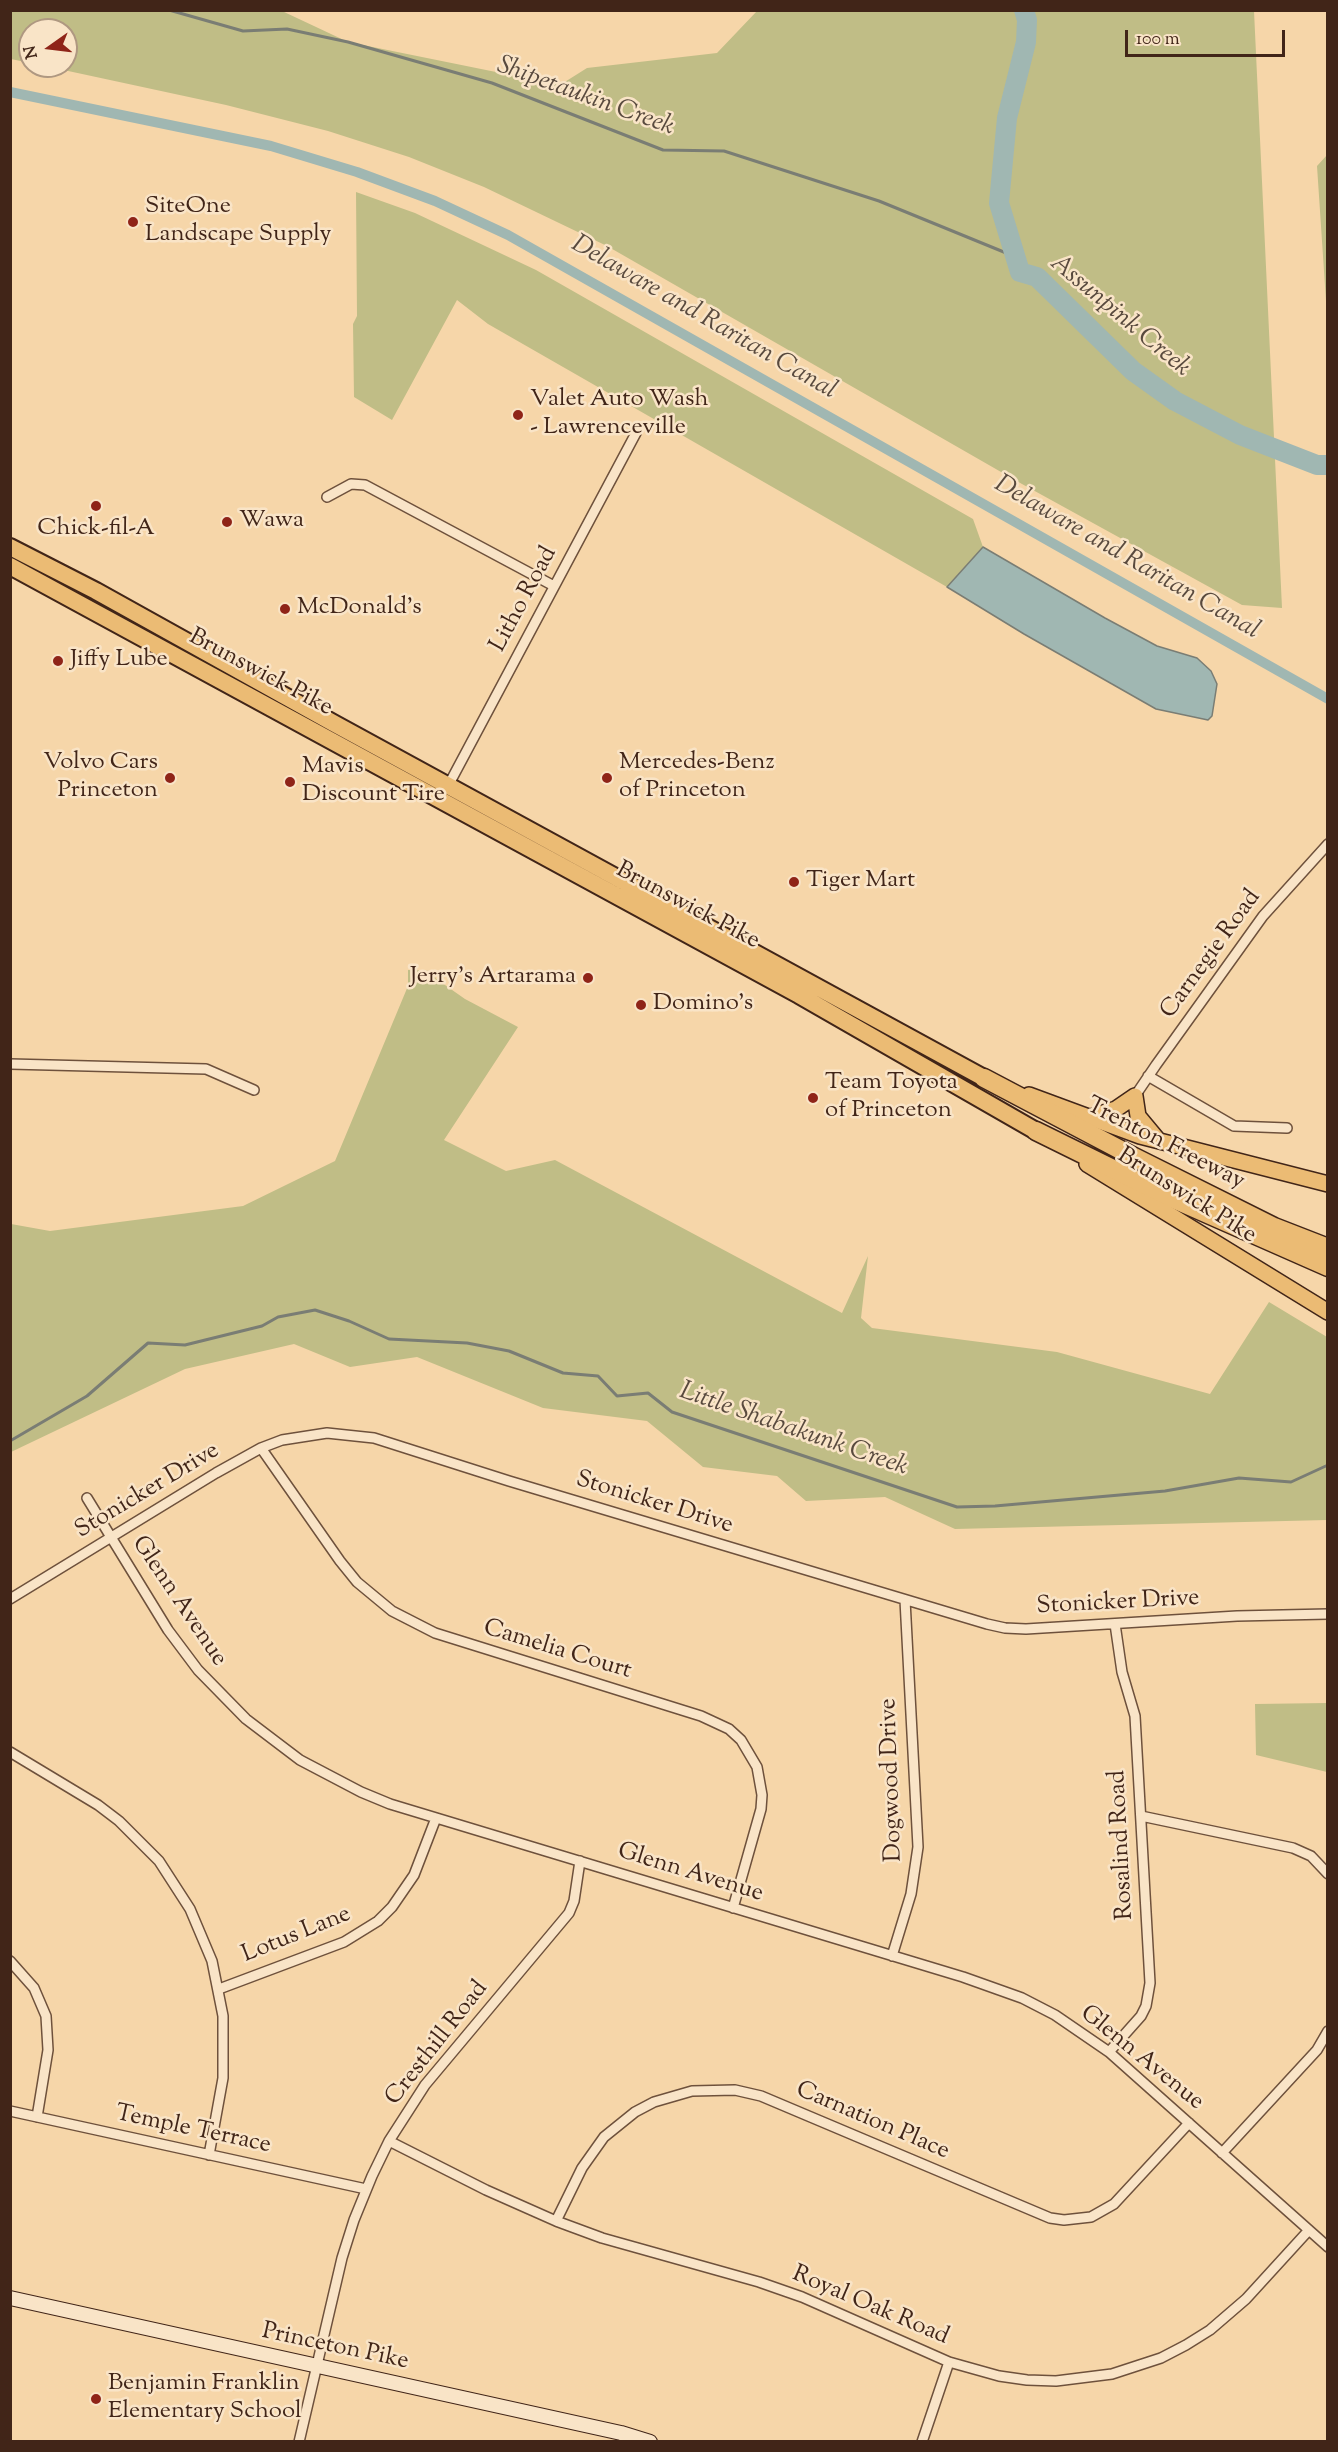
<!DOCTYPE html>
<style>
body{margin:0}
#map{position:relative;width:1338px;height:2452px;overflow:hidden;background:#f6d6a9;font-family:"Sorts Mill Goudy",serif}
canvas{display:block}
.frame{position:absolute;inset:0;border:12px solid #412518;pointer-events:none}
.north{position:absolute;left:18px;top:18px;width:60px;height:60px;box-sizing:border-box;background:#f9e4c7;border:2px solid #af9881;border-radius:50%;rotate:256deg;font-size:16px;font-weight:700;line-height:24px;text-align:center;color:#412518}
.north::after{content:'';display:block;margin:auto;width:21px;height:27px;background:#8f2418;clip-path:polygon(50% 0,100% 100%,50% 72%,0 100%)}
.scale{position:absolute;left:1125px;top:30px;width:160px;height:27px;box-sizing:border-box;border:3px solid #412518;border-top:0;padding-left:8px;font-size:18px;line-height:21px;white-space:nowrap;color:#412518;-webkit-text-stroke:4px #f9e4c7;paint-order:stroke}
</style>
<div id="map">
<canvas width="1338" height="2452"></canvas>
<div class="frame"></div>
<div class="north">N</div>
<div class="scale">100 m</div>
</div>
<script>
const g = document.querySelector('canvas').getContext('2d');
g.lineJoin = 'round';
function fillPath(path, color) {
  g.fillStyle = color;
  g.fill(path, 'evenodd');
}
function poly(rows) {
  const path = new Path2D();
  for (const r of rows) {
    path.moveTo(r[0], r[1]);
    for (let i = 2; i < r.length; i += 2) path.lineTo(r[i], r[i + 1]);
  }
  return path;
}
function stroke(path, color, width, dash) {
  g.strokeStyle = color;
  g.lineWidth = width;
  g.lineCap = dash ? 'butt' : 'round';
  g.setLineDash(dash || []);
  g.stroke(path);
}
function write(font, color, halo, rows, align = 'center') {
  g.font = font + ' "Sorts Mill Goudy",serif';
  g.lineWidth = 5;
  g.setLineDash([]);
  g.textBaseline = 'middle';
  g.strokeStyle = halo;
  g.fillStyle = color;
  for (const [text, x, y, turn = 0] of rows) {
    g.save();
    g.translate(x, y);
    g.rotate((+turn || 0) * Math.PI / 180);
    g.textAlign = isNaN(turn) ? turn : align;
    if (halo) g.strokeText(text, 0, 0);
    g.fillText(text, 0, 0);
    g.restore();
  }
}
fillPath(poly([
 [10,11,282,11,348,42,560,85,587,68,717,53,757,11,1254,11,1282,608,1242,605,1022,484,607,246,484,187,409,157,328,131,226,105,45,66,66,66,66,30,30,30,30,63,11,59],
 [1327,155,1327,316,1317,166],
 [356,192,415,213,536,270,973,519,983,547,947,587,488,324,457,300,392,420,354,397,353,324,357,316],
 [408,970,438,971,435,978,465,999,518,1027,444,1140,506,1171,555,1160,842,1313,868,1256,861,1318,872,1328,1057,1352,1210,1394,1269,1302,1327,1337,1327,1520,955,1529,885,1497,806,1501,777,1476,703,1467,647,1421,543,1408,417,1357,350,1367,294,1344,185,1369,11,1452,11,1224,50,1231,243,1206,335,1161,408,986],
 [1327,1703,1327,1772,1256,1755,1255,1704]
]), '#c0bd86');
const water = poly([
 [983,547,1105,618,1157,646,1197,658,1211,671,1217,684,1212,716,1208,720,1156,709,1024,634,947,587,983,547]
]);
fillPath(water, '#a0b7b2');
stroke(water, '#7a7d74', 1.5);
stroke(poly([
 [169,10,243,31,287,29,348,42,492,83,663,150,724,151,879,201,1016,257],
 [10,1441,87,1396,148,1343,185,1345,262,1326,278,1317,315,1310,349,1321,389,1339,467,1343,509,1351,563,1373,598,1376,617,1396,648,1393,672,1412,957,1507,995,1506,1165,1491,1239,1478,1291,1482,1328,1465]
]), '#7a7d74', 3);
stroke(poly([
 [10,92,271,146,357,172,435,201,508,235,1328,699]
]), '#a0b7b2', 10);
stroke(poly([
 [1024,10,1027,20,1026,42,1007,118,999,203,1020,272,1037,277,1133,371,1175,401,1240,435,1317,465,1328,465]
]), '#a0b7b2', 20);
const minor = poly([
 [327,497,351,484,365,485,554,586],
 [448,786,636,433],
 [10,1064,206,1069,254,1090],
 [1148,1076,1234,1126,1287,1128],
 [1135,1096,1156,1065,1263,916,1328,844],
 [261,1448,340,1561,357,1582,392,1611,435,1633,701,1716,729,1729,741,1740,757,1767,762,1795,761,1809,733,1908],
 [87,1498,168,1630,198,1670,246,1719,300,1760,361,1792,390,1804,963,1977,1022,1998,1055,2015,1109,2052,1328,2247],
 [10,1599,216,1473,261,1448,282,1440,327,1433,374,1438,509,1481,987,1624,1005,1628,1026,1629,1237,1616,1328,1614],
 [10,1752,98,1805,119,1821,159,1861,190,1909,212,1961,223,2016,223,2078,209,2155],
 [1141,1816,1293,1848,1311,1856,1328,1874],
 [892,1956,911,1894,918,1847,905,1600],
 [10,1961,34,1988,46,2016,48,2050,37,2117],
 [219,1989,344,1942,378,1921,392,1907,414,1875,436,1818],
 [1109,2052,1141,2016,1146,2006,1150,1983,1135,1716,1122,1672,1115,1624],
 [10,2111,366,2189],
 [389,2141,486,2190,556,2221,602,2238,759,2282,802,2297,949,2362,999,2376,1027,2380,1056,2381,1112,2374,1161,2358,1186,2345,1210,2330,1246,2299,1309,2230],
 [1222,2153,1317,2050,1328,2031],
 [556,2221,582,2168,604,2137,635,2112,654,2102,692,2091,735,2090,761,2096,1050,2218,1064,2220,1091,2217,1114,2204,1189,2123],
 [299,2442,342,2258,354,2220,372,2176,389,2141,425,2085,569,1913,574,1901,580,1861],
 [922,2442,949,2362]
]);
const secondary = poly([
 [10,2298,621,2433,650,2442]
]);
const primary = poly([
 [1029,1095,1140,1136,1328,1184],
 [1091,1117,1116,1109,1135,1096,1138,1116,1158,1140],
 [1087,1164,1328,1312]
]);
const trunk = poly([
 [10,547,96,591,335,724,984,1078],
 [10,566,799,995,1036,1131]
]);
const motorway = poly([
 [984,1078,1134,1157,1274,1227,1328,1248],
 [1036,1131,1176,1200,1328,1267]
]);
stroke(minor, '#6e513c', 12);
stroke(secondary, '#412518', 16);
stroke(primary, '#412518', 18);
stroke(trunk, '#412518', 20);
stroke(motorway, '#412518', 21);
stroke(minor, '#f9e4c7', 9);
stroke(secondary, '#f9e4c7', 14);
stroke(primary, '#ebbb74', 15);
stroke(trunk, '#ebbb74', 16);
stroke(motorway, '#ebbb74', 18);
for (const [x, y, r, color] of [
 [133,222,6,"#8f2418"],
 [518,415,6,"#8f2418"],
 [96,506,6,"#8f2418"],
 [227,522,6,"#8f2418"],
 [285,609,6,"#8f2418"],
 [58,661,6,"#8f2418"],
 [170,778,6,"#8f2418"],
 [607,778,6,"#8f2418"],
 [290,782,6,"#8f2418"],
 [794,882,6,"#8f2418"],
 [588,978,6,"#8f2418"],
 [641,1005,6,"#8f2418"],
 [813,1098,6,"#8f2418"],
 [96,2399,6,"#8f2418"]
]) {
  const dot = new Path2D();
  dot.arc(x, y, r, 0, 2 * Math.PI);
  g.fillStyle = color;
  g.fill(dot);
  stroke(dot, '#f9e4c7', 2);
}
write('24px', '#412518', '#f9e4c7', [
 ["SiteOne",145,208],
 ["Landscape Supply",145,236],
 ["Valet Auto Wash",530,401],
 ["- Lawrenceville",530,429],
 ["Wawa",239,522],
 ["Chick-fil-A",96,530,"center"],
 ["McDonald's",297,609],
 ["Jiffy Lube",70,661],
 ["Volvo Cars",158,764,"right"],
 ["Princeton",158,792,"right"],
 ["Mercedes-Benz",619,764],
 ["of Princeton",619,792],
 ["Mavis",302,768],
 ["Discount Tire",302,796],
 ["Tiger Mart",806,882],
 ["Jerry's Artarama",576,978,"right"],
 ["Domino's",653,1005],
 ["Team Toyota",825,1084],
 ["of Princeton",825,1112],
 ["Benjamin Franklin",108,2385],
 ["Elementary School",108,2413]
], 'left');
write('24px', '#412518', '#f9e4c7', [
 ["Litho Road",525,600,-62],
 ["Brunswick Pike",260,674,28],
 ["Brunswick Pike",687,907,28],
 ["Carnegie Road",1212,955,-54],
 ["Trenton Freeway",1165,1145,27],
 ["Brunswick Pike",1186,1197,32],
 ["Stonicker Drive",148,1492,-31],
 ["Stonicker Drive",654,1504,17],
 ["Glenn Avenue",178,1602,56],
 ["Stonicker Drive",1118,1604,-3],
 ["Camelia Court",557,1651,17],
 ["Dogwood Drive",893,1780,-92],
 ["Rosalind Road",1123,1845,-93],
 ["Glenn Avenue",690,1874,17],
 ["Lotus Lane",297,1936,-22],
 ["Cresthill Road",438,2044,-52],
 ["Glenn Avenue",1141,2059,39],
 ["Carnation Place",872,2122,23],
 ["Temple Terrace",193,2131,12],
 ["Royal Oak Road",870,2307,23],
 ["Princeton Pike",335,2348,12]
]);
write('italic 26px', '#594a3e', '#f9e4c7', [
 ["Shipetaukin Creek",585,98,20],
 ["Assunpink Creek",1119,317,40],
 ["Delaware and Raritan Canal",703,319,30],
 ["Delaware and Raritan Canal",1126,559,30],
 ["Little Shabakunk Creek",793,1431,19]
]);
</script>
